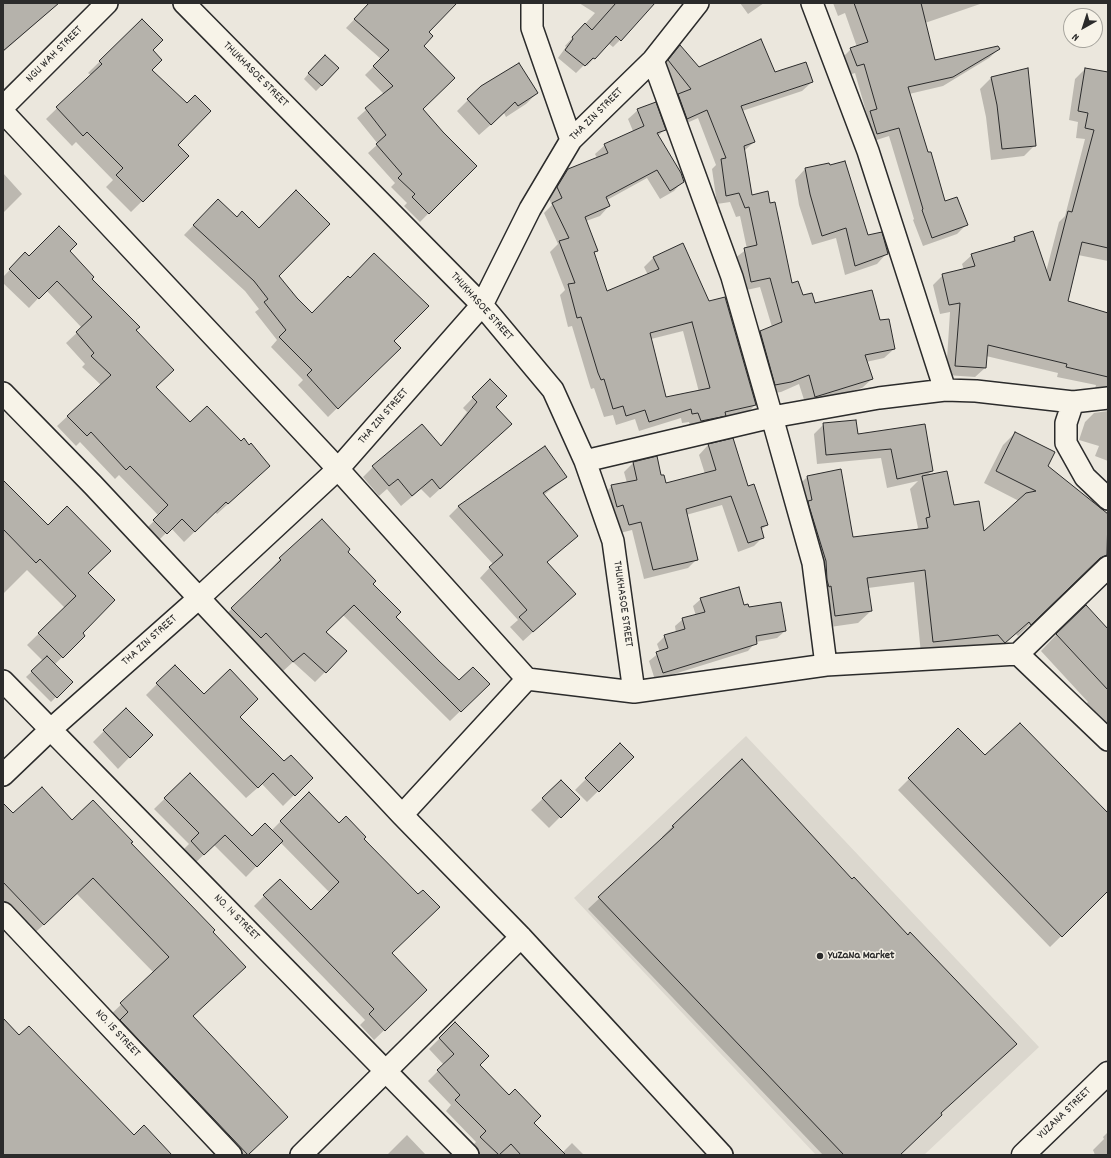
<!DOCTYPE html>
<style>
body{margin:0}
#map{position:relative;width:1111px;height:1158px;overflow:hidden;background:#ebe7dd;font-family:Dekko,sans-serif}
canvas{display:block}
.frame{position:absolute;inset:0;border:4px solid #2b2b2b;pointer-events:none}
.north{position:absolute;left:1063px;top:8px;width:40px;height:40px;box-sizing:border-box;background:#f7f3e8;border:1px solid #a5a39c;border-radius:50%;rotate:219deg;font-size:11px;font-weight:700;line-height:16px;text-align:center;color:#2b2b2b}
.north::after{content:'';display:block;margin:auto;width:14px;height:18px;background:#2b2b2b;clip-path:polygon(50% 0,100% 100%,50% 72%,0 100%)}
</style>
<div id="map">
<canvas width="1111" height="1158"></canvas>
<div class="frame"></div>
<div class="north">N</div>
</div>
<script>
const g = document.querySelector('canvas').getContext('2d');
g.lineJoin = 'round';
function fillPath(path, color) {
  g.fillStyle = color;
  g.fill(path, 'evenodd');
}
function poly(rows) {
  const path = new Path2D();
  for (const r of rows) {
    path.moveTo(r[0], r[1]);
    for (let i = 2; i < r.length; i += 2) path.lineTo(r[i], r[i + 1]);
  }
  return path;
}
function stroke(path, color, width, dash) {
  g.strokeStyle = color;
  g.lineWidth = width;
  g.lineCap = dash ? 'butt' : 'round';
  g.setLineDash(dash || []);
  g.stroke(path);
}
function write(font, color, halo, rows, align = 'center') {
  g.font = font + ' Dekko,sans-serif';
  g.lineWidth = 3;
  g.setLineDash([]);
  g.textBaseline = 'middle';
  g.strokeStyle = halo;
  g.fillStyle = color;
  for (const [text, x, y, turn = 0] of rows) {
    g.save();
    g.translate(x, y);
    g.rotate((+turn || 0) * Math.PI / 180);
    g.textAlign = isNaN(turn) ? turn : align;
    if (halo) g.strokeText(text, 0, 0);
    g.fillText(text, 0, 0);
    g.restore();
  }
}
fillPath(poly([
 [746,736,1039,1047,924,1155,816,1155,574,898]
]), '#dbd7ce');
fillPath(poly([
 [3,3,59,3,3,52],
 [370,3,445,3,428,32,422,46,422,109,442,133,475,166,420,222,404,206,407,203,391,187,395,183,368,153,378,144,357,118,384,94,365,75,381,59,346,28],
 [579,3,647,3,620,40,613,47,608,43,587,66,585,64,576,73,558,58,566,47,565,46,595,13],
 [740,3,764,3,748,14],
 [833,3,983,3,925,23,934,61,999,49,989,58,943,86,909,94,945,202,966,225,957,234,923,246,913,220,914,219,889,136,867,143,861,121,867,115,855,73,848,75,842,58,851,49,857,47,845,13,838,16],
 [142,20,152,51,151,70,177,145,188,156,131,212,106,187,113,180,76,142,72,146,46,119,91,75,88,73],
 [680,46,699,69,774,74,812,82,802,91,742,111,754,142,744,151,751,196,791,284,802,297,814,304,879,322,894,349,884,358,866,362,872,379,862,388,806,406,799,384,781,392,766,394,751,342,761,332,772,327,760,287,742,291,735,258,747,249,740,216,736,217,730,202,717,204,712,169,716,165,698,118,678,127,669,104,679,94,659,70],
 [319,61,322,85,316,91,304,79],
 [1085,69,1108,73,1108,261,1078,255,1066,302,1108,314,1108,399,1093,396,1096,385,1057,377,1058,373,986,356,985,368,975,377,946,375,950,312,940,314,933,285,943,275,964,270,962,264,972,255,1009,244,1015,238,1046,272,1059,222,1065,216,1085,139,1076,138,1078,122,1069,120,1075,79],
 [991,78,1035,145,1024,156,991,160,986,117,980,89],
 [537,93,526,104,506,117,504,113,479,135,457,111,468,100],
 [638,110,664,130,658,136,683,181,674,191,660,199,647,178,607,200,609,206,600,216,586,221,597,250,593,254,606,292,648,275,644,267,654,257,755,405,746,414,691,430,689,422,682,423,681,418,639,431,635,419,616,425,613,415,604,417,594,388,591,389,589,383,572,326,568,327,560,295,565,290,550,252,558,244,544,213,552,205,548,197,558,180,568,170,597,158,595,154,605,145,633,131,628,119],
 [683,331,699,392,665,399,651,339],
 [805,169,867,237,887,253,877,264,845,275,836,238,812,245,799,205,795,180],
 [3,173,22,194,3,213],
 [218,200,296,299,311,314,393,341,399,348,328,417,298,385,303,380,271,347,277,340,255,312,259,309,245,291,184,235],
 [68,251,135,330,155,388,190,424,259,476,217,514,215,512,184,542,171,528,156,543,144,531,159,516,119,475,115,479,80,442,76,446,57,426,101,385,82,367,85,364,66,343,82,328,46,290,29,308,3,283,3,277,25,254,29,258],
 [490,380,495,407,511,424,430,498,421,489,401,506,387,489,379,496,363,477,373,467,440,447,467,412,463,408],
 [1108,411,1108,461,1095,456,1099,446,1079,440,1085,422,1094,413],
 [824,424,857,435,924,425,932,471,926,476,953,506,983,533,1019,501,984,483,1003,445,1015,433,1047,466,1099,509,1108,513,1108,553,1094,567,1086,570,1018,636,1016,634,993,654,921,654,914,582,868,588,871,611,858,623,823,628,795,489,807,477,840,470,852,538,915,530,918,528,910,489,918,481,887,488,881,458,817,464,814,434],
 [732,440,747,487,767,525,761,530,763,537,754,546,738,552,722,505,686,515,697,559,688,568,644,579,632,530,620,533,603,495,612,486,627,483,624,472,633,463,660,477,666,484,705,474,699,455,708,445],
 [544,447,566,477,544,495,577,536,547,562,565,603,523,641,510,627,518,620,480,578,493,564,449,516,458,507],
 [3,480,87,573,81,633,84,636,54,665,71,682,51,702,26,677,43,661,27,645,65,608,27,570,3,594],
 [322,520,372,584,394,617,459,682,488,684,450,721,343,615,325,632,325,672,315,682,293,662,282,672,255,643,221,619,271,571,270,570,280,559],
 [701,599,748,608,785,631,777,638,756,642,748,651,655,680,649,661,660,652,657,644,665,636,676,633,675,626,683,619,696,616,693,606],
 [1108,631,1108,733,1085,705,1088,702,1041,651,1057,634],
 [175,666,204,696,239,717,284,762,311,778,283,806,262,784,246,798,146,695],
 [126,709,151,735,118,769,93,742],
 [958,730,985,757,1108,818,1108,890,1050,947,898,790],
 [620,745,633,757,587,802,575,790],
 [190,774,252,837,271,831,309,793,339,824,363,839,391,954,426,990,374,1040,360,1025,365,1020,254,906,280,880,311,911,330,893,280,842,246,877,214,845,193,865,181,852,189,844,154,809],
 [561,781,578,799,549,828,531,810],
 [72,821,130,843,211,932,192,1016,271,1133,248,1155,215,1155,105,1036,113,1028,105,1020,154,973,77,894,27,940,3,914,3,823],
 [673,826,852,880,908,936,940,1114,899,1155,823,1155,588,909,663,839,662,837],
 [455,1023,478,1065,532,1123,562,1153,572,1143,584,1155,478,1155,471,1147,476,1142,446,1111,451,1105,428,1081,444,1065,429,1049],
 [1108,1132,1108,1155,1095,1155,1093,1150,1104,1139,1103,1137],
 [407,1135,426,1155,387,1155]
]), '#0003');
const building = poly([
 [3,3,59,3,3,51,3,3],
 [369,3,457,3,429,32,433,36,424,46,455,78,423,109,443,132,477,166,429,214,412,197,415,194,398,178,402,174,376,144,386,135,365,108,393,86,373,66,389,50,354,19,369,3],
 [616,3,655,3,621,41,616,36,595,59,593,58,585,66,565,50,573,39,572,37,585,23,592,30,616,3],
 [854,3,921,3,935,60,998,46,1000,49,953,77,908,87,928,152,931,152,945,201,957,197,968,225,932,238,922,210,923,209,899,128,877,134,870,111,877,109,864,64,857,66,850,48,868,42,854,3],
 [142,19,163,40,153,50,162,60,152,70,187,103,195,95,211,111,178,145,189,156,143,202,116,175,123,168,87,132,83,136,56,107,102,64,99,61,142,19],
 [761,39,775,72,806,62,813,82,741,106,755,142,744,146,752,195,768,191,770,203,775,202,792,283,798,281,803,295,812,293,815,303,872,290,880,320,889,319,895,349,865,355,873,379,815,397,809,375,791,382,775,385,760,331,782,322,770,278,751,282,744,248,757,245,749,207,745,208,739,193,726,196,721,159,726,158,707,110,687,119,678,94,691,89,668,60,680,45,699,67,761,39],
 [325,55,339,68,322,86,308,73,325,55],
 [519,63,538,93,518,106,515,102,491,125,467,99,481,86,519,63],
 [1028,68,1036,146,1002,149,997,105,991,77,1028,68],
 [1085,68,1108,72,1108,248,1082,242,1068,301,1108,313,1108,377,1066,367,1067,364,988,345,986,368,955,366,960,303,949,305,942,274,975,266,971,254,1015,241,1014,237,1033,231,1050,281,1068,211,1072,212,1094,130,1085,128,1088,113,1078,111,1085,68],
 [656,102,666,130,657,133,681,173,684,182,670,191,657,170,606,197,610,206,585,217,598,251,594,252,607,291,659,269,653,257,683,243,709,301,725,297,756,405,725,412,726,416,701,421,698,413,692,414,691,409,649,422,645,410,626,416,623,406,613,409,604,379,601,380,598,373,581,317,577,318,568,284,575,283,559,241,569,238,552,203,562,198,557,187,568,169,608,153,604,144,644,126,637,109,656,102],
 [692,322,710,388,666,397,650,333,692,322],
 [845,161,868,235,882,232,888,254,855,266,846,228,822,236,810,194,805,168,829,163,830,165,845,161],
 [296,190,330,224,279,276,297,298,312,313,348,276,350,278,374,253,429,306,394,341,401,348,338,409,307,375,312,370,279,337,286,330,264,302,268,299,254,281,193,225,218,199,237,217,242,211,259,228,296,190],
 [59,226,77,244,70,251,94,277,92,279,140,327,136,330,174,370,156,387,190,422,207,406,241,441,244,438,249,445,251,443,270,466,228,504,226,502,195,532,182,519,167,534,153,520,168,505,130,466,126,470,91,432,87,436,67,416,111,375,91,356,94,353,76,332,92,317,57,281,39,299,9,269,25,252,29,256,59,226],
 [490,379,507,396,496,407,512,424,440,489,432,479,412,496,398,479,389,486,372,466,422,424,441,446,477,402,472,397,490,379],
 [856,420,858,434,925,424,933,471,897,479,891,449,826,455,823,423,856,420],
 [1015,432,1055,452,1048,466,1108,514,1107,555,1100,558,1031,625,1029,622,1005,643,998,635,933,642,925,570,867,578,872,611,835,616,831,586,829,587,827,580,826,561,809,506,808,501,812,500,807,476,841,469,853,537,928,528,926,518,930,517,922,476,947,471,954,505,979,501,984,531,1026,493,1036,491,996,471,1015,432],
 [733,438,748,486,754,484,768,525,761,527,764,538,748,543,731,496,686,509,698,560,653,570,641,522,629,525,623,505,617,507,611,485,637,480,633,462,657,456,661,475,664,475,666,483,716,470,708,444,733,438],
 [545,446,567,477,543,493,578,536,547,562,576,594,533,632,519,617,527,610,489,567,503,555,458,506,545,446],
 [3,480,48,525,67,506,111,551,88,573,115,600,83,633,85,636,63,658,38,633,76,596,40,559,36,563,3,529,3,480],
 [322,519,350,549,348,552,376,581,373,584,401,612,396,617,439,661,459,680,473,667,490,684,461,712,354,605,326,632,347,651,326,673,304,653,293,662,266,633,261,638,231,608,281,560,279,558,322,519],
 [739,587,744,605,748,604,749,607,781,602,786,631,756,636,757,644,663,673,656,652,668,648,664,635,685,629,682,618,705,612,700,598,739,587],
 [1086,605,1108,629,1108,690,1056,634,1086,605],
 [47,656,73,682,57,698,31,671,47,656],
 [175,665,204,694,230,669,258,699,240,717,284,761,291,755,313,778,295,796,273,773,258,788,156,683,175,665],
 [126,708,153,735,130,758,103,730,126,708],
 [1020,723,1108,813,1108,891,1062,937,908,778,958,728,985,755,1020,723],
 [620,743,634,757,599,792,585,778,620,743],
 [742,759,852,879,854,877,908,935,910,932,1017,1044,941,1113,942,1115,900,1155,844,1155,598,897,674,827,672,826,742,759],
 [190,773,252,836,265,823,283,841,257,867,225,835,204,855,191,841,199,833,164,798,190,773],
 [561,780,580,799,561,818,542,798,561,780],
 [42,787,72,820,93,800,133,842,131,843,215,930,213,932,246,967,193,1016,288,1117,248,1155,120,1020,128,1012,120,1003,169,957,93,878,44,925,3,882,3,803,13,813,42,787],
 [309,792,339,823,346,816,366,837,364,839,418,894,423,890,440,907,392,953,427,990,385,1031,369,1014,374,1009,263,895,280,879,311,910,339,882,280,821,309,792],
 [3,1018,19,1035,29,1026,134,1135,144,1125,172,1155,3,1155,3,1018],
 [455,1022,489,1056,480,1065,509,1095,515,1089,541,1116,534,1123,566,1155,521,1155,511,1144,499,1155,480,1137,486,1131,455,1100,460,1095,437,1070,454,1054,439,1038,455,1022]
]);
fillPath(building, '#b5b2ab');
stroke(building, '#2b2b2b', 1);
const street = poly([
 [184,3,482,305,553,390,585,461,613,541,634,692],
 [532,3,532,28,571,140],
 [812,3,868,151,945,390],
 [653,60,732,277,772,417,813,563,826,665],
 [3,107,107,3],
 [3,112,338,469,527,679],
 [3,393,93,485,402,815,521,937,722,1155],
 [1108,398,1073,402,1066,423,1066,443,1085,477,1108,499],
 [585,461,772,417,879,398,945,390,976,391,1073,402],
 [1018,654,1108,567],
 [3,681,468,1155],
 [3,775,50,730,199,598,338,469,482,305,530,209,571,140,653,60,698,3],
 [402,815,527,679,634,692,826,665,1018,654,1108,740],
 [3,913,231,1155],
 [301,1155,521,937]
]);
const secondary = poly([
 [1023,1155,1108,1073]
]);
stroke(street, '#2b2b2b', 24);
stroke(secondary, '#2b2b2b', 25);
stroke(street, '#f7f3e8', 21);
stroke(secondary, '#f7f3e8', 22);
for (const [x, y, r, color] of [
 [820,956,4,"#2b2b2b"]
]) {
  const dot = new Path2D();
  dot.arc(x, y, r, 0, 2 * Math.PI);
  g.fillStyle = color;
  g.fill(dot);
  stroke(dot, '#f7f3e8', 1.5);
}
write('12px', '#2b2b2b', '#f7f3e8', [
 ["NGU WAH STREET",55,55,-45],
 ["THUKHASOE STREET",255,75,45],
 ["THA ZIN STREET",597,115,-45],
 ["THUKHASOE STREET",481,307,48],
 ["THA ZIN STREET",384,417,-49],
 ["THUKHASOE STREET",622,604,82],
 ["THA ZIN STREET",150,641,-42],
 ["NO. 14 STREET",236,918,45],
 ["NO. 15 STREET",117,1034,47],
 ["YUZANA STREET",1065,1114,-44]
]);
write('bold 12px', '#2b2b2b', '#f7f3e8', [
 ["YuZaNa Market",828,956]
], 'left');
</script>
